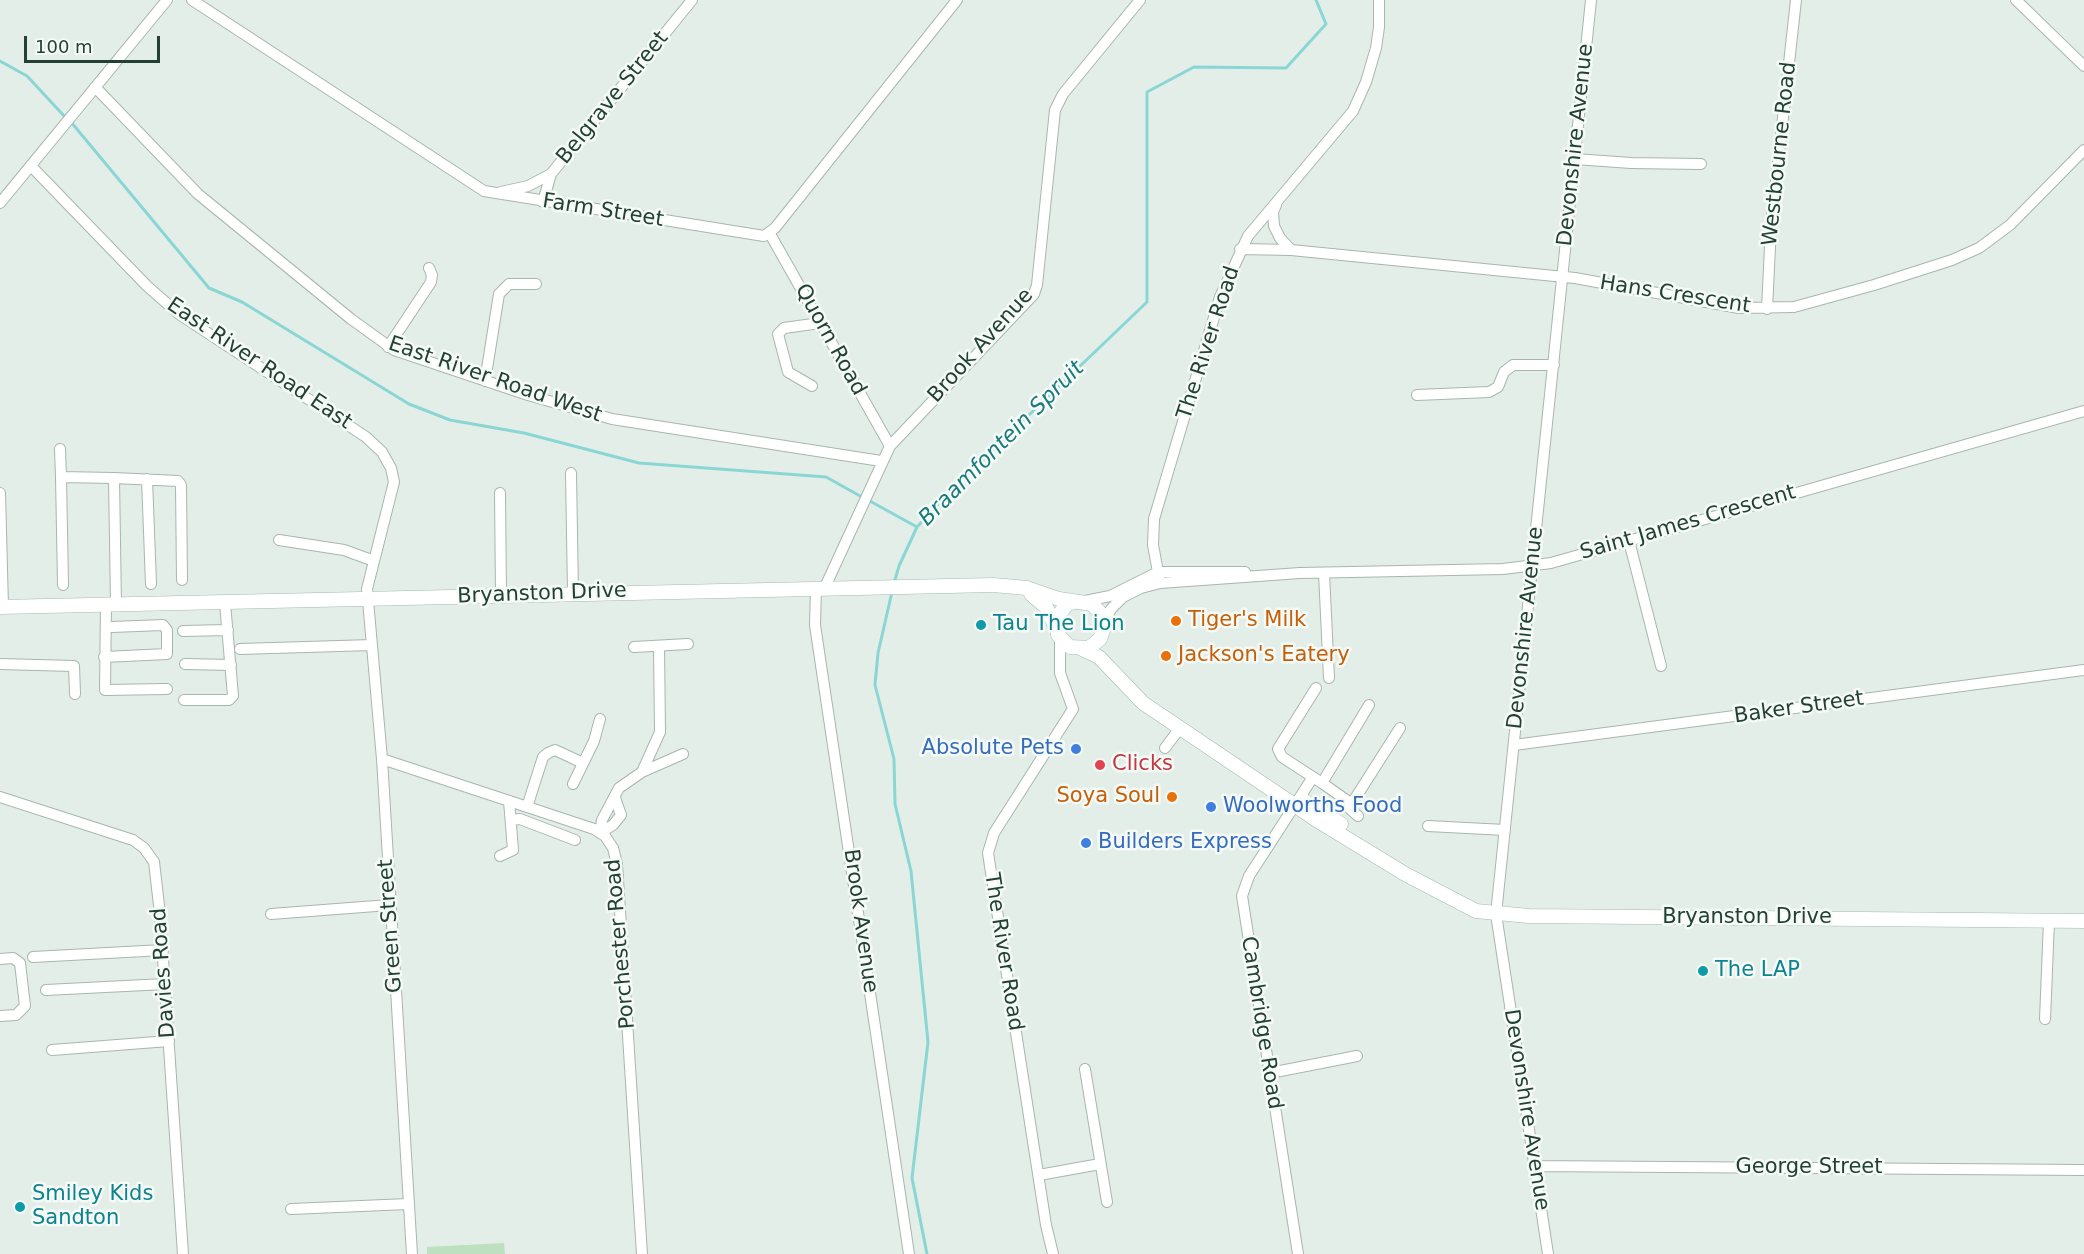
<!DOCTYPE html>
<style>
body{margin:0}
#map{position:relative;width:2084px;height:1254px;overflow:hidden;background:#e4eee8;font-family:"DejaVu Sans",sans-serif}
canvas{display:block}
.scale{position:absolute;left:24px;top:36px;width:136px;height:27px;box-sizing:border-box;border:3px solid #224134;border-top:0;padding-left:8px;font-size:18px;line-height:21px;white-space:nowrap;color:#224134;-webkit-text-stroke:4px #f5faf7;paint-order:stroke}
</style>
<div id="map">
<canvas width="2084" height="1254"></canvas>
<div class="scale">100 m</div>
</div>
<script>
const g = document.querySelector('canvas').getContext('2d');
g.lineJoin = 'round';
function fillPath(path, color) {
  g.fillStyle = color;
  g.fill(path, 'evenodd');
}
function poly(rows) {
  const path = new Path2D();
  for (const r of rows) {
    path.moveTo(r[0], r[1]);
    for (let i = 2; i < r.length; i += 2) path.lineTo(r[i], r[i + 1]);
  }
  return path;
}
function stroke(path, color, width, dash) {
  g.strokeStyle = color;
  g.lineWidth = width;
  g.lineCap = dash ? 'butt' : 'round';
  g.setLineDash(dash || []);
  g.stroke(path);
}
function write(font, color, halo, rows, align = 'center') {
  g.font = font + ' "DejaVu Sans",sans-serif';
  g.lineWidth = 5;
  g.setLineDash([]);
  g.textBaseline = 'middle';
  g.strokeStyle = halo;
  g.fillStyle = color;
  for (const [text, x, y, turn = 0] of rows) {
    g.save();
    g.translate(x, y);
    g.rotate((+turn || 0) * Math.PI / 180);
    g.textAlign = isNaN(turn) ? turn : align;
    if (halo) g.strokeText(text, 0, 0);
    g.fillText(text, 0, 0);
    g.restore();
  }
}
fillPath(poly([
 [504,1243,505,1254,427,1254,427,1247]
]), '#bce0c0');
stroke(poly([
 [0,61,27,76,66,118],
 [71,122,209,288,242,302,409,404,450,420,524,433,639,463,826,477,862,497],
 [868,500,917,527],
 [894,583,899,566,917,527,960,481,1147,302,1147,92,1194,67,1286,68,1326,24,1316,0],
 [892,592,878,653,875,685,894,759,895,804,911,871,928,1042,912,1178,927,1254]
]), '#8ad6d5', 3);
const street = poly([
 [192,0,484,191,764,236,775,228,957,0],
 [2016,0,2084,66],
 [95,87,198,194,351,319,394,350,528,395,612,419,881,461],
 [1575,159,1631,163,1701,164],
 [31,166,147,286,179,314,366,437,382,452,391,468,394,482,367,589,382,759,412,1254],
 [501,192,528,186,551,174],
 [543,202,551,174,692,0],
 [0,203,167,0],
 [1276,205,1273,212,1274,226,1280,238,1291,250],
 [770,234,890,446],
 [1240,249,1291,250,1575,278,1739,308,1794,307,1874,285,1952,260,1979,248,2010,225,2084,150],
 [1767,309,1771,226,1796,0],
 [388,347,431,282,432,275,429,268],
 [485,381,499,294,509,284,536,284],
 [812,386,788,372,778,334,784,328,820,323],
 [1417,395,1489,392,1498,387,1504,372,1513,365,1554,365],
 [60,449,61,477],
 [571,473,573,593],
 [114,478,178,481,181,485,182,580],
 [147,479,151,584],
 [0,493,3,607],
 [500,493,501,595],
 [279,540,344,550,374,561],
 [1629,541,1661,666],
 [1324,573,1329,678],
 [1160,583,1153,545,1154,519,1220,297,1248,236,1353,111,1366,82,1376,48,1379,27,1379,0],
 [63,585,61,477,114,478,116,605],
 [825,587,890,446,1034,294,1037,285,1055,110,1063,94,1140,0],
 [816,588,815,625,909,1254],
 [1085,601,1110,596,1158,572,1245,572],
 [106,605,105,690,167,689],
 [1104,623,1111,609,1123,597,1141,588,1160,583,1300,573,1503,569,1551,563,2084,411],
 [183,631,228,630],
 [634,647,688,644],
 [240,649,372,645],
 [104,657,167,654,167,630,163,625,112,627],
 [0,664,74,666,75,694],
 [185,664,231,665],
 [1316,688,1278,749,1282,757,1322,783,1369,705],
 [184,700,229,700,233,696,225,603],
 [1514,745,2084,670],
 [1165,748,1180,728],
 [382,759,594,829,605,836,613,848,617,864,642,1254],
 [642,772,683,754],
 [1322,783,1352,804],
 [573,784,594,741,600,719],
 [0,797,133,840,144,848,154,862,160,914,183,1254],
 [527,807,543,757,548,753,555,750,583,763],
 [1358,816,1349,808,1400,728],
 [511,820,520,819,575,840],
 [1428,826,1505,830],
 [600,833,602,820,619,788,642,772,660,732,659,646],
 [600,833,613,825,621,815,615,798],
 [500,856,513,850,509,801],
 [271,914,389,905],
 [33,957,163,950],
 [0,959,13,958,20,963,25,1006,16,1015,0,1016],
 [46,990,165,984],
 [2045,1019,2049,921],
 [52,1050,169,1041],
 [1085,1069,1107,1202],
 [1270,1073,1357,1056],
 [1534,1166,2084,1170],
 [1039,1175,1100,1164],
 [291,1209,408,1204],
 [1053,1254,1046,1225,988,853,994,833,1073,709,1060,673,1060,639],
 [1298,1254,1242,896,1249,876,1313,777],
 [1548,1254,1496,914,1591,0]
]);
const secondary = poly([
 [1031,594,1046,607,1056,628],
 [0,607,993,585,1027,588,1059,599,1092,604,1102,615,1104,627,1100,639,1089,648,1070,647,1058,635,1058,616,1067,604,1074,602],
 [1082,649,1099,657,1143,703,1315,819,1405,874,1476,911,1529,916,2084,921],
 [1301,799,1341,824]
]);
stroke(street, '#a6b7ae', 12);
stroke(secondary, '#a2bbae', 15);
stroke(street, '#fff', 10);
stroke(secondary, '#fff', 14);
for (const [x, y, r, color] of [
 [1176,621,6,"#e8710a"],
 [981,625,6,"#0f9aa8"],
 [1166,656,6,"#e8710a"],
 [1076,749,6,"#3f7fe0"],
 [1100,765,6,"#e0444e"],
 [1172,797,6,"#e8710a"],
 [1211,807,6,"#3f7fe0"],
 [1086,843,6,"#3f7fe0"],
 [1703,971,6,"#0f9aa8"],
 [20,1207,6,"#0f9aa8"]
]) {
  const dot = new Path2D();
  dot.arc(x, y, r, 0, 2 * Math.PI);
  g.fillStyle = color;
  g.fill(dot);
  stroke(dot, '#f5faf7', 2);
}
write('21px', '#224134', '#f5faf7', [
 ["Belgrave Street",613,98,-51],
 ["Devonshire Avenue",1576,145,-84],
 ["Westbourne Road",1780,154,-84],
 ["Farm Street",603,211,9],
 ["Hans Crescent",1675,295,9],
 ["Quorn Road",830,340,61],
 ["The River Road",1209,343,-72],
 ["Brook Avenue",981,346,-48],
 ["East River Road East",259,364,34],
 ["East River Road West",495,380,19],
 ["Saint James Crescent",1688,523,-16],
 ["Bryanston Drive",542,594,-2],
 ["Devonshire Avenue",1526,628,-84],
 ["Baker Street",1799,708,-8],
 ["Bryanston Drive",1747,918],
 ["Brook Avenue",860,921,82],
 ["Green Street",391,926,-94],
 ["Porchester Road",621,944,-95],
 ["The River Road",1003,952,81],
 ["Davies Road",164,973,-94],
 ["Cambridge Road",1261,1023,81],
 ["Devonshire Avenue",1526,1110,81],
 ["George Street",1809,1168]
]);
write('21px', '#c56008', '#f5faf7', [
 ["Tiger's Milk",1188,621],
 ["Jackson's Eatery",1178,656],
 ["Soya Soul",1160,797,"right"]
], 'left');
write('21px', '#0d838f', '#f5faf7', [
 ["Tau The Lion",993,625],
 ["The LAP",1715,971],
 ["Smiley Kids",32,1195],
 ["Sandton",32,1219]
], 'left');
write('21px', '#366cbe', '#f5faf7', [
 ["Absolute Pets",1064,749,"right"],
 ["Woolworths Food",1223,807],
 ["Builders Express",1098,843]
], 'left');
write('21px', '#be3a42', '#f5faf7', [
 ["Clicks",1112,765]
], 'left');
write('italic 22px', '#197a7b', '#f5faf7', [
 ["Braamfontein Spruit",1002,444,-45]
]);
</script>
